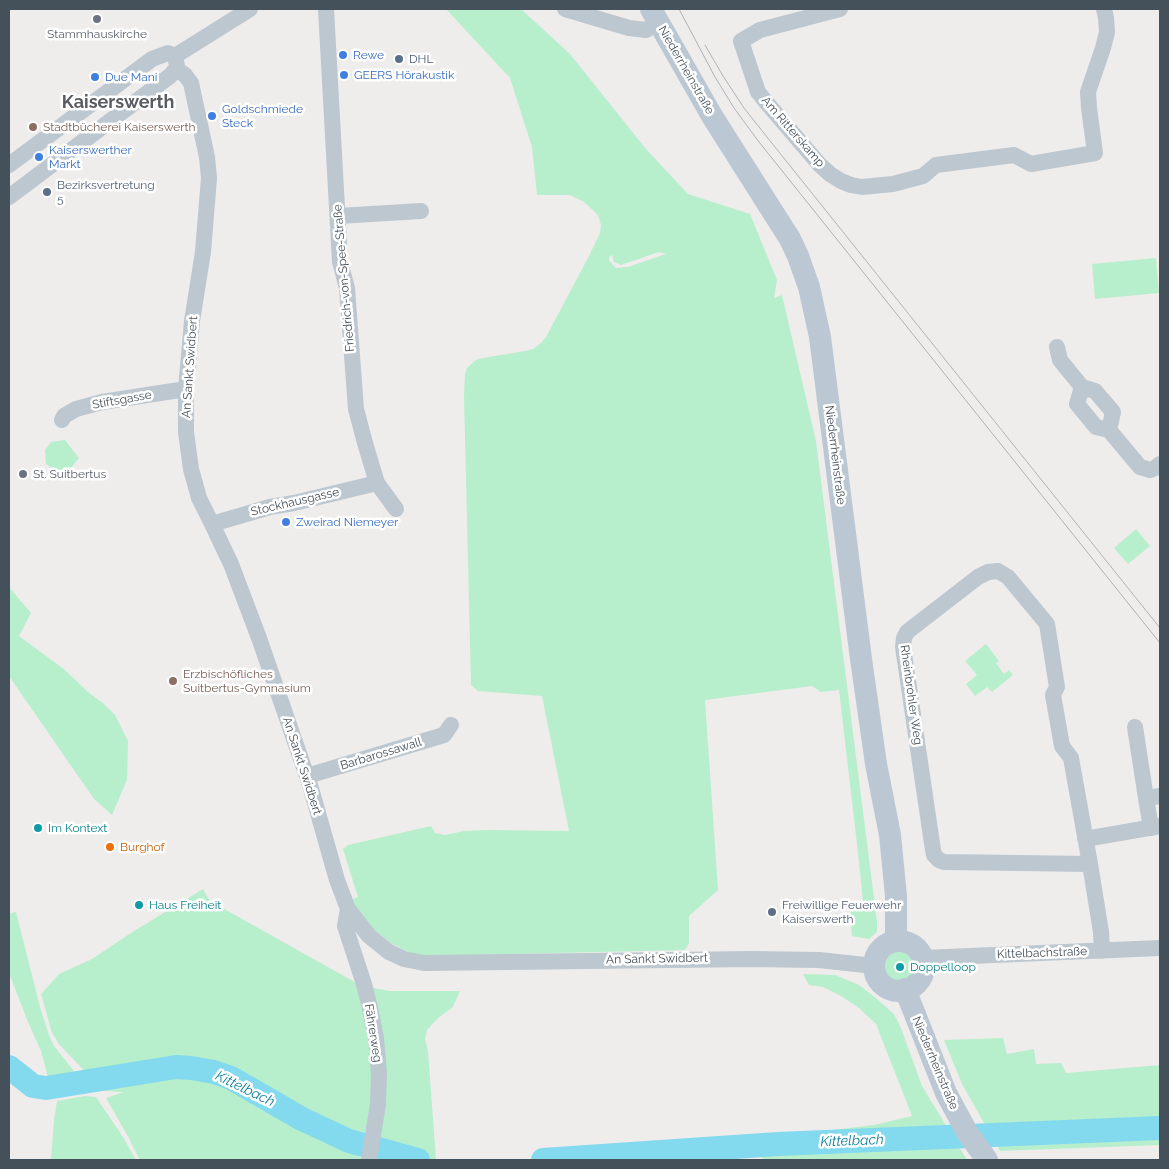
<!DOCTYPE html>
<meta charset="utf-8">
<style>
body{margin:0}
#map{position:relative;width:1169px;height:1169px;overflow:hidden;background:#efecec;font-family:Raleway,sans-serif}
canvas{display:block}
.frame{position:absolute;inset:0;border:10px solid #44505a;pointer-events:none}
</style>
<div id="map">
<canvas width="1169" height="1169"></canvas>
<div class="frame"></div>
</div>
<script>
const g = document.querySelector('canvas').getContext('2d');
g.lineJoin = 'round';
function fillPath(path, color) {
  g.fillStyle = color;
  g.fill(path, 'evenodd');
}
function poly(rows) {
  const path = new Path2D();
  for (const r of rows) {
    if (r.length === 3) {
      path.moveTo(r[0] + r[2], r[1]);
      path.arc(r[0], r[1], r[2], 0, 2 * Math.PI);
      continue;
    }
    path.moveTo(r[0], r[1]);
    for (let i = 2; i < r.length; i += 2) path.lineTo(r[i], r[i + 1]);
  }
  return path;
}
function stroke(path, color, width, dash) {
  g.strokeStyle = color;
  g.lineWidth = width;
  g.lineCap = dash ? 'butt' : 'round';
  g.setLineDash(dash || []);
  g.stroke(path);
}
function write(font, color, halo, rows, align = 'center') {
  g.font = font + ' Raleway,sans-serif';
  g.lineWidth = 5;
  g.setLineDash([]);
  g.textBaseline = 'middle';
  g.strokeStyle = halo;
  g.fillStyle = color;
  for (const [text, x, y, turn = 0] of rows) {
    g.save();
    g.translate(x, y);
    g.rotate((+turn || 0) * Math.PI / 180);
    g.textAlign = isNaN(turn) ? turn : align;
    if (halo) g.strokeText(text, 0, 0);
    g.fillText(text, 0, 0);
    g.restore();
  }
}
fillPath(poly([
 [446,9,521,9,570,54,646,149,688,194,750,214,777,280,774,298,782,295,816,441,877,922,877,932,869,939,852,936,850,902,863,901,858,853,839,690,821,692,812,686,705,700,718,890,689,916,689,943,685,950,426,956,409,952,392,944,374,930,349,900,358,897,343,849,348,845,431,826,435,833,445,835,464,831,488,830,569,831,542,696,478,691,471,685,464,396,465,374,467,368,476,360,483,358,525,351,533,349,541,343,546,337,589,256,600,233,601,225,599,218,596,213,584,202,570,195,537,195,532,147,510,78],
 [659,252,666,254,628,267,616,268,612,264,609,260,609,257,612,255,614,262,621,265],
 [1156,258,1159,293,1095,299,1092,264],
 [65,440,79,458,70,469,58,472,46,464,45,450,51,442],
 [1136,529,1150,546,1128,564,1114,548],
 [9,587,31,613,19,636,65,670,88,692,104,704,115,715,128,741,127,780,112,815,94,799,9,676],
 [986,644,999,661,996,663,1004,674,1009,670,1013,675,992,692,987,687,975,696,966,684,977,675,965,661],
 [203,889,210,901,360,985,375,1074,368,1146,351,1140,235,1076,215,1069,194,1063,174,1062,91,1078,59,1044,52,1033,41,994,59,974,92,959,134,931],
 [16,912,40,1007,49,1035,54,1046,81,1080,50,1085,41,1051,28,1022,9,973,9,914],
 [898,966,17],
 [803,974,835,975,859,985,877,999,894,1014,901,1028,922,1086,967,1160,765,1160,756,1152,791,1135,874,1125,912,1116,876,1024,859,1008,841,996,823,987,809,985],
 [369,987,389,991,460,991,453,1007,438,1018,427,1030,425,1039,428,1051,436,1160,409,1155,378,1145],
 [1003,1038,1007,1054,1034,1049,1036,1064,1061,1063,1066,1073,1160,1065,1160,1145,1000,1151,962,1084,944,1040],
 [175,1071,191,1072,212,1076,229,1082,362,1158,362,1160,140,1160,131,1143,130,1140,106,1098,124,1092,103,1091,99,1084],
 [85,1096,96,1097,123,1137,136,1160,51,1160,54,1120,57,1101]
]), '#b7efcc');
stroke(poly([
 [9,1067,33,1086,46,1088,176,1067,191,1068,214,1072,231,1078,302,1119,349,1141,418,1160],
 [543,1160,778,1144,1160,1128]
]), '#83d9ee', 24);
stroke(poly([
 [326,9,340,262,347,288,356,409,365,443,377,483,396,509],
 [565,9,629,28,646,30,658,22],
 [840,9,760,30,741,41,758,92,766,102,819,164,830,174,841,181,851,185,862,187,893,184,923,176,936,165,1014,155,1031,164,1095,153,1089,108,1088,92,1103,48,1107,32,1106,18,1104,9],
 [175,56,250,9],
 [176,69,185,75,191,83,207,157,209,178,203,252,192,321,186,389,186,432,191,469,199,498,212,524,231,564,259,638,310,785,337,880,348,909,369,936,389,952,404,959,424,963,752,959,819,960,874,966],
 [9,165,152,59,168,53,175,56,177,66,176,69,170,76,9,197],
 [338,216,421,211],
 [1057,347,1060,360,1082,387],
 [62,420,64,416,76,409,102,402,186,389],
 [1109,430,1113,412,1095,391,1082,387,1077,404,1096,427,1109,430,1140,467,1150,470,1155,468,1160,464],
 [212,524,270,507,294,503,377,483],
 [1135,727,1146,798],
 [307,776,444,735,451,725],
 [1151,828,1146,798,1160,796],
 [1085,839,1160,826],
 [1090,864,944,862,939,860,934,855,933,850,903,647,904,638,907,632,978,577,988,572,998,571,1008,577,1047,624,1057,687,1053,695,1062,746,1071,758,1090,864,1101,932,1102,951],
 [348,909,345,926,364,984,370,1008,376,1038,379,1074,378,1104,369,1160],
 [923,958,1160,948]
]), '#bcc7cf', 16);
stroke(poly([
 [651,9,712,116,790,239,798,256,809,287,820,337,861,659,876,764,890,835,896,896,896,941],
 [899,966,25],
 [905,989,946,1093,967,1132,987,1160]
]), '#bbc8d4', 22);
stroke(poly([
 [679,9,715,77,734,108,759,142,1160,643],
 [705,45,723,76,744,108,767,137,1160,628]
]), '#aeb1b7', 1);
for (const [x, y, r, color] of [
 [97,19,5,"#6b7280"],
 [343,55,5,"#3f7fe0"],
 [399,59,5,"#5c6f8a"],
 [344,75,5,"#3f7fe0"],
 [95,77,5,"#3f7fe0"],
 [212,116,5,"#3f7fe0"],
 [33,127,5,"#8d6e63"],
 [39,157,5,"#3f7fe0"],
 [47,192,5,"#5c6f8a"],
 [23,474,5,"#6b7280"],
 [286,522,5,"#3f7fe0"],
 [173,681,5,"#8d6e63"],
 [38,828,5,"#0f9aa8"],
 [110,847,5,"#e8710a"],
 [139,905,5,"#0f9aa8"],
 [772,912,5,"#5c6f8a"],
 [900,967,5,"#0f9aa8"]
]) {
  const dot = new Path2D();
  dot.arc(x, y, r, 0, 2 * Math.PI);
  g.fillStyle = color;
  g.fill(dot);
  stroke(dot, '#fff', 2);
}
write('12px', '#5b616d', '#fff', [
 ["Stammhauskirche",97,34],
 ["St. Suitbertus",33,474,"left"]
]);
write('12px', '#366cbe', '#fff', [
 ["Rewe",353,55],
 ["GEERS Hörakustik",354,75],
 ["Due Mani",105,77],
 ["Goldschmiede",222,109],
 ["Steck",222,123],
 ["Kaiserswerther",49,150],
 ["Markt",49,164],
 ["Zweirad Niemeyer",296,522]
], 'left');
write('12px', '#4e5e75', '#fff', [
 ["DHL",409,59],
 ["Bezirksvertretung",57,185],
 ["5",57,199],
 ["Freiwillige Feuerwehr",782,905],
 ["Kaiserswerth",782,919]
], 'left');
write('12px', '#44505a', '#fff', [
 ["Niederrheinstraße",686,70,60],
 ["Am Ritterskamp",793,132,49],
 ["Friedrich-von-Spee-Straße",344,278,-95],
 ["An Sankt Swidbert",190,367,-86],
 ["Stiftsgasse",122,400,-10],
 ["Niederrheinstraße",835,455,83],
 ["Stockhausgasse",295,502,-13],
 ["Rheinbrohler Weg",911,695,82],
 ["Barbarossawall",381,754,-17],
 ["An Sankt Swidbert",302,766,72],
 ["Kittelbachstraße",1042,953,-2],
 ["An Sankt Swidbert",657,959,-1],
 ["Fährerweg",373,1033,81],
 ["Niederrheinstraße",935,1063,67]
]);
write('12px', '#785e54', '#fff', [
 ["Stadtbücherei Kaiserswerth",43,127],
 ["Erzbischöfliches",183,674],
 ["Suitbertus-Gymnasium",183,688]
], 'left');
write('12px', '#0d838f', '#fff', [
 ["Im Kontext",48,828],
 ["Haus Freiheit",149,905],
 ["Doppelloop",910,967]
], 'left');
write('12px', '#c56008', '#fff', [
 ["Burghof",120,847]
], 'left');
write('italic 14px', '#097e9a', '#fff', [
 ["Kittelbach",245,1089,26],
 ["Kittelbach",852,1141,-2]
]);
write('bold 18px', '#595d61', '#fff', [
 ["Kaiserswerth",118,103]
]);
</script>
